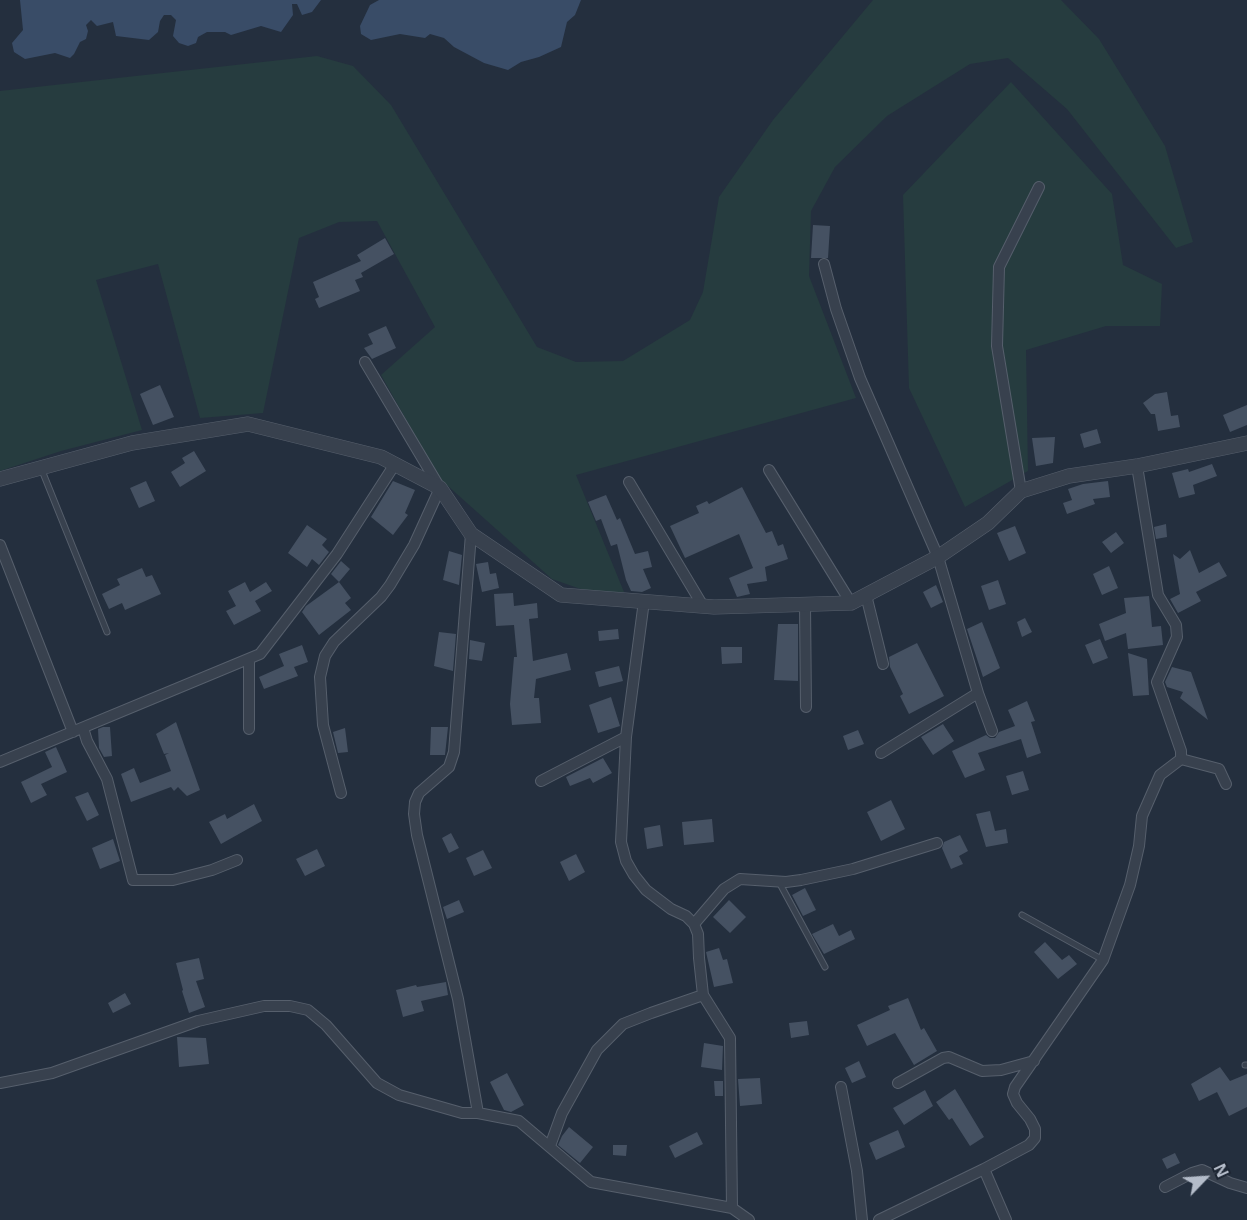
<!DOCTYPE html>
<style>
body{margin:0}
#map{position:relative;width:1247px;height:1220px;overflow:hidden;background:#242f3e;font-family:"Open Sans",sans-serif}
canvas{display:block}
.north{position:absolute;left:1175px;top:1148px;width:60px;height:60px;-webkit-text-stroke:4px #1d2633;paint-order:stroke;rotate:65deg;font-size:16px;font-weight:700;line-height:24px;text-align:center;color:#b4bcc9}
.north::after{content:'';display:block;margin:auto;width:21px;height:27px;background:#b4bcc9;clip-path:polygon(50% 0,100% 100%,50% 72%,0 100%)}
</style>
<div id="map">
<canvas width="1247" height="1220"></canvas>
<div class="north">N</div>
</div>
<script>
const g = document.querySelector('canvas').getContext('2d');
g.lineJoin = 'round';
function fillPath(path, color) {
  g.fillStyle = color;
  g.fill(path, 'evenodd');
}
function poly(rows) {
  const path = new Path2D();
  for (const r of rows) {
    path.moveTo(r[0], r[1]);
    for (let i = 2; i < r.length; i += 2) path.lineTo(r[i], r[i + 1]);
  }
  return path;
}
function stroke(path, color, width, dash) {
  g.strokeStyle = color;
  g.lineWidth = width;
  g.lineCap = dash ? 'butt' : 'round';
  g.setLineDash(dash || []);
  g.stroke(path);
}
fillPath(poly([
 [873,0,1061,0,1099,39,1165,146,1193,242,1176,248,1067,109,1008,58,970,64,887,116,835,167,811,211,809,276,856,398,576,475,624,592,592,593,552,579,439,478,381,375,435,327,377,221,339,222,299,238,263,413,200,418,158,264,96,280,142,430,61,451,0,471,0,91,317,56,353,66,391,105,537,347,576,362,623,361,690,320,703,292,719,197,773,120],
 [1011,82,1112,194,1123,265,1162,284,1160,326,1106,326,1026,350,1028,471,965,507,909,388,903,195]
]), '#263c3f');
fillPath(poly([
 [20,0,321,0,312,12,302,15,297,4,292,4,293,15,281,32,261,26,231,35,225,32,207,32,198,37,196,43,188,46,179,43,173,36,176,20,171,15,164,15,160,21,158,32,149,40,116,36,113,22,97,26,91,20,86,25,88,31,86,39,80,42,74,54,70,58,55,53,25,59,14,52,12,43,23,30],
 [379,0,581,0,575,15,567,22,561,47,539,57,521,62,508,70,484,63,454,47,444,38,430,34,425,38,400,34,371,40,361,34,360,26,370,5]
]), '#394c67');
fillPath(poly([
 [813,225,830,226,828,258,811,258],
 [385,238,394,254,361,273,363,277,355,280,360,291,319,308,315,299,319,297,313,282,361,261,357,255],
 [386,326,396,348,372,359,364,348,373,344,368,334],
 [160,385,174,417,153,425,140,394],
 [1167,392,1171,416,1178,415,1180,427,1158,431,1155,414,1151,414,1143,403,1155,394],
 [1247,405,1247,425,1230,432,1223,415],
 [1097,429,1101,443,1084,448,1080,434],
 [1055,437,1053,463,1036,466,1032,438],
 [194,451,206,471,180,487,171,472,185,463,182,458],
 [1212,464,1217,476,1193,485,1195,494,1179,498,1172,473,1188,469,1189,472],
 [146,481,155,501,139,508,130,488],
 [393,481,415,490,405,513,408,515,393,535,371,517],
 [1108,481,1110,497,1093,499,1095,504,1067,514,1063,503,1072,500,1068,489,1083,484],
 [742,487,766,533,772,531,778,546,783,544,788,559,765,567,767,581,747,584,750,594,737,597,729,578,753,568,739,534,685,558,670,526,699,513,696,506,707,501,709,504],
 [606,495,617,520,620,518,635,554,648,551,652,567,643,569,651,588,642,592,631,591,626,580,617,544,611,546,601,519,596,521,588,502],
 [1166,524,1167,537,1156,539,1154,527],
 [307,525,327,539,322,545,329,552,319,565,312,559,307,567,288,553],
 [1015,526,1026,553,1009,561,997,533],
 [1116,532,1124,543,1111,553,1102,542],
 [1190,550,1199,573,1219,562,1227,576,1196,592,1201,601,1178,613,1170,599,1180,594,1173,554,1180,559],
 [449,551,462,555,459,585,443,580],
 [341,561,350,569,339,582,351,598,345,603,351,610,319,635,302,612,306,606,339,582,331,574],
 [488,562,490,574,496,573,499,588,482,592,476,564],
 [1109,566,1118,588,1102,595,1093,574],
 [142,568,146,577,152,575,161,594,125,610,122,603,109,609,102,594,120,585,117,579],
 [998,580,1006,604,989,610,981,586],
 [245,582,250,592,266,582,272,591,255,601,261,611,234,625,226,611,236,606,228,591],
 [936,585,943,602,931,608,923,592],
 [513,593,514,606,537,603,538,618,529,619,533,661,567,653,571,670,536,679,534,698,539,698,541,723,512,725,510,704,514,657,517,657,514,625,496,626,494,594],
 [1149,596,1152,627,1161,626,1163,645,1128,649,1126,633,1105,641,1099,624,1126,613,1124,598],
 [1025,618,1032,632,1022,637,1017,622],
 [982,622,1000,668,983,677,967,629],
 [778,624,798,624,798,681,774,680],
 [618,629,619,639,599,641,598,631],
 [439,632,456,634,453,671,434,666],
 [1100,639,1108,658,1093,664,1085,645],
 [470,640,485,643,482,661,469,659],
 [917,643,944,696,909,714,900,696,903,694,890,667,889,657],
 [302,645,308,662,294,667,298,676,264,689,259,677,284,666,279,654],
 [721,647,742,647,742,663,722,664],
 [1128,653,1147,659,1149,695,1133,696],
 [619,666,623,681,599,687,595,672],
 [1172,667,1191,672,1208,720,1180,698,1183,692,1167,687,1165,682],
 [611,697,620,726,598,733,589,705],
 [1027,701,1035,721,1031,722,1041,753,1027,758,1021,739,978,753,985,770,965,778,952,751,986,735,990,738,995,738,999,732,1015,726,1008,710],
 [176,722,200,790,187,796,178,787,174,791,171,787,131,802,121,774,134,768,140,783,171,771,165,755,169,753,164,754,156,734],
 [943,724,954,741,933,755,921,737],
 [103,727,110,727,112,756,104,757,99,748,98,729],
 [431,727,448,727,445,755,430,755],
 [345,728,348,752,338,753,333,732],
 [858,730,864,744,848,750,843,736],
 [56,747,67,772,41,784,47,795,31,803,21,782,52,767,45,752],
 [603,758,612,773,593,783,590,778,570,786,566,777],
 [1023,771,1029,790,1012,795,1006,776],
 [88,792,99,815,87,821,75,797],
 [891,800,905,829,881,841,867,812],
 [254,804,262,821,221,844,209,822,225,814,227,819],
 [990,811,995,831,1006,829,1008,843,986,847,976,814],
 [712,819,714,842,684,845,682,822],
 [660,825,663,846,647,849,644,828],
 [451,833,459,848,449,853,442,838],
 [960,835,968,851,959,856,963,864,951,869,942,848,944,842],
 [113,839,120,861,100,869,92,848],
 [317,849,325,866,305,876,296,859],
 [483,850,492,868,474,876,466,858],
 [576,854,585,872,569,881,560,862],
 [805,888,816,910,803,916,792,895],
 [459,900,464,912,447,919,443,907],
 [729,900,746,917,730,933,713,917],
 [833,924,839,936,851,930,855,939,824,954,812,934],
 [1045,942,1062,960,1069,955,1077,964,1058,979,1034,952],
 [719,948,723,960,727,959,733,983,714,987,706,952],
 [199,958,204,979,196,981,205,1007,189,1013,182,991,183,990,176,963],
 [446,982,448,995,421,1001,424,1011,403,1017,396,990,416,985,417,987],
 [125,993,131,1004,113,1013,108,1003],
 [908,998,921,1030,924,1028,937,1051,914,1065,895,1033,867,1046,857,1025,890,1010,888,1006],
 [807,1021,809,1035,791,1038,789,1023],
 [177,1037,206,1038,209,1064,179,1067],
 [704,1043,723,1046,722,1070,701,1067],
 [859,1061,866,1077,852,1083,845,1068],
 [1220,1067,1230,1081,1247,1074,1247,1107,1229,1116,1217,1092,1199,1101,1191,1084],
 [507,1073,524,1105,511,1112,504,1110,490,1082],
 [760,1078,762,1104,740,1106,738,1079],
 [714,1081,723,1081,723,1096,715,1096],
 [955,1089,984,1137,970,1146,952,1118,949,1120,936,1102],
 [925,1090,933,1106,904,1125,893,1108],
 [569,1127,593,1147,580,1163,558,1145,562,1136],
 [898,1130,905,1147,876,1160,869,1143],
 [697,1132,703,1144,675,1158,669,1146],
 [613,1145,627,1145,626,1156,613,1155],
 [1175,1153,1180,1163,1167,1169,1162,1159]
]), '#455162');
const service = poly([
 [41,468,107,632],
 [779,882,825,967],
 [1022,915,1103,960],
 [1245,1065,1247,1065]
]);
const minor = poly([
 [824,264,836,309,860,378,938,557,978,693,992,731],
 [769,470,851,603],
 [629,482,703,606],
 [1021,491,997,346,999,267,1039,187],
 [471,534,454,752,449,767,419,793,415,802,414,814,417,835,458,999,478,1113],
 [0,545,73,732],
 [866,595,883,664],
 [805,604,806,707],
 [249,659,249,729],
 [83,728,87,741,107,779,133,880,173,880,212,870,237,860],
 [881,753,978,693],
 [1181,759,1219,769,1226,784],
 [0,762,260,654,337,554,395,464],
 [541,781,626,737],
 [341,793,323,725,320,677,325,656,334,642,381,597,390,585,414,545,440,488,365,362],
 [694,924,724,889,740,879,786,882,801,880,853,869,937,843],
 [703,995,730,1038,732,1208],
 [0,1083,52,1073,198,1021,264,1006,290,1006,308,1010,326,1025,377,1083,399,1095,462,1113,478,1113,519,1121,591,1182,732,1208,749,1220],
 [898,1083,943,1058,949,1057,982,1071,1001,1070,1034,1061],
 [841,1087,857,1171,862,1220],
 [550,1146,562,1113,597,1050,623,1024,651,1013,703,995,699,958,698,934,694,924,686,916,671,909,646,890,634,875,626,861,621,842,626,737,644,601],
 [1165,1187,1192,1173,1202,1170,1230,1183,1247,1188],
 [879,1220,984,1169],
 [1006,1220,984,1169,1029,1145,1035,1138,1035,1129,1030,1119,1017,1103,1013,1094,1015,1087,1103,960,1130,885,1139,846,1142,816,1160,775,1181,759,1181,751,1157,682,1177,637,1176,625,1158,595,1137,466]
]);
const tertiary = poly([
 [0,479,132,443,248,424,381,457,440,488,471,534,561,595,714,607,851,603,938,557,988,523,1021,491,1069,476,1137,466,1247,443]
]);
stroke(service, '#565f6c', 7);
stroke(minor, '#565f6c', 12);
stroke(tertiary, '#565f6c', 15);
stroke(service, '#38414e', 5);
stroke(minor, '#38414e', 10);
stroke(tertiary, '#38414e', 14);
</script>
